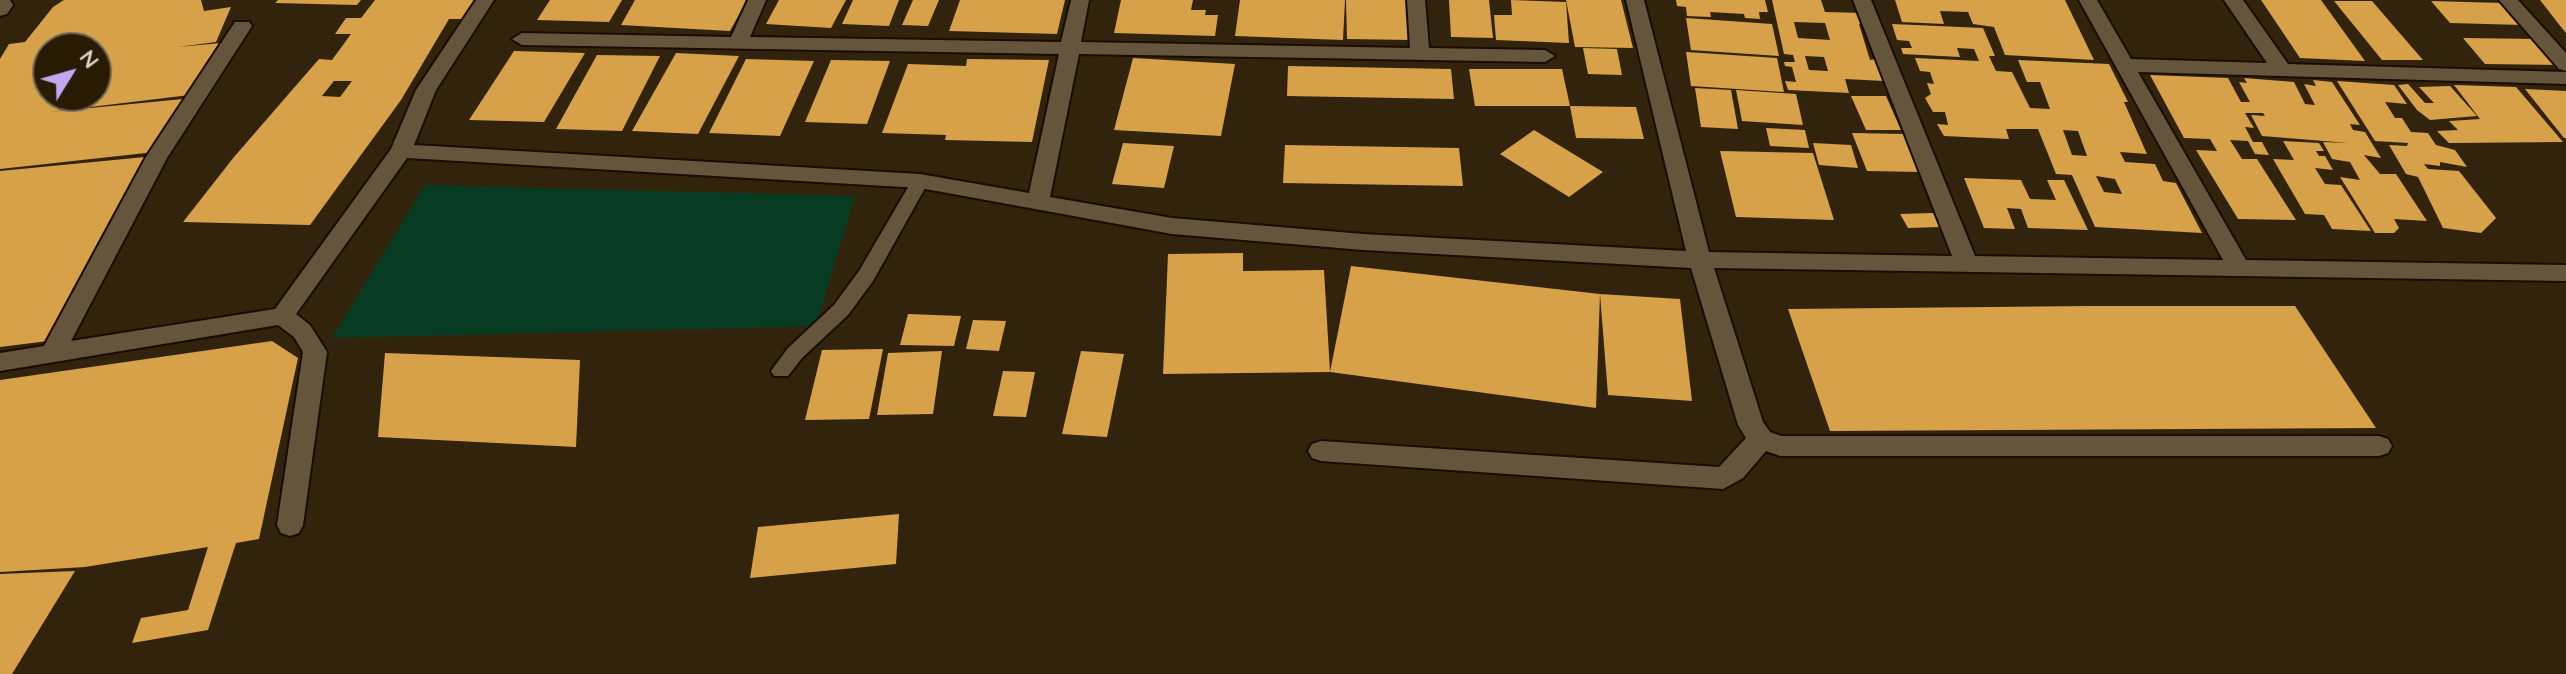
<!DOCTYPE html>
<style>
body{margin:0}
#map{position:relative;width:2566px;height:674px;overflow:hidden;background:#32240c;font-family:Quicksand,sans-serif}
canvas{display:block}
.north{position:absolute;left:32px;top:32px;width:80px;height:80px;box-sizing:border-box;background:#281a03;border:2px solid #706451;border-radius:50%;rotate:53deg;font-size:22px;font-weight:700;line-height:32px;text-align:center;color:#dcd3c5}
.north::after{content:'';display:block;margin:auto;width:28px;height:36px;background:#c2a8f2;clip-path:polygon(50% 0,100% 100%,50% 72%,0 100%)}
</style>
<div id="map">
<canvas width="2566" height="674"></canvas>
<div class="north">N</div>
</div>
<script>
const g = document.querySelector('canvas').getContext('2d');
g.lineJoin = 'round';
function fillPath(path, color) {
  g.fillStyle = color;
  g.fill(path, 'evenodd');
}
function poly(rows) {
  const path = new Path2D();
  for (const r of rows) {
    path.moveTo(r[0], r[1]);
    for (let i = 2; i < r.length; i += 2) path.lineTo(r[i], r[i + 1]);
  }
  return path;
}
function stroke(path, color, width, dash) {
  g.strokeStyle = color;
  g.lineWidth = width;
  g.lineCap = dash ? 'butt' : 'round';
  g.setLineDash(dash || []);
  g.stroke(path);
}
fillPath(poly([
 [425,185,855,196,816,326,332,338]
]), '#073c23');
fillPath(poly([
 [64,0,201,0,204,11,231,7,216,42,178,47,221,43,198,94,49,112,183,99,155,152,0,169,0,59,9,44,25,42,53,7],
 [48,48,96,48,96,96,48,96],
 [278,0,361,0,357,5,275,3],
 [375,0,480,0,467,19,449,19,401,100,310,225,183,222,234,157,319,59,332,60,351,34,335,34,346,18,361,18],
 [334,81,352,81,340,97,322,96],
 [550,0,622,0,609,22,537,20],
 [635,0,747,0,730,31,621,25],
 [779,0,846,0,831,28,766,24],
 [853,0,899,0,889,26,842,24],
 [913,0,939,0,928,26,902,25],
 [960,0,1065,0,1057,34,949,31],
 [1121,0,1193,0,1191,10,1206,10,1205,15,1218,15,1215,36,1114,33],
 [1240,0,1345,0,1343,40,1235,36],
 [1346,0,1408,0,1411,40,1347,39],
 [1449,0,1489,0,1493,38,1451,37],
 [1511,0,1566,2,1569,43,1496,40,1494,15,1512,15],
 [1566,0,1621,0,1633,48,1575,47],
 [1676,0,1765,0,1768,12,1759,12,1760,19,1745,18,1744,14,1710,12,1711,17,1687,16,1686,7,1677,6],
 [1772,0,1821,0,1825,12,1864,13,1867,25,1859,24,1870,60,1876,59,1884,81,1845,79,1849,93,1788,90,1785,81,1796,82,1792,67,1785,66,1784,62,1795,62,1793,55,1784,54],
 [1794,22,1825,23,1830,40,1798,38],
 [1805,56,1824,57,1828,71,1809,70],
 [1895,0,2065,0,2094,60,2005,55,1994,27,1973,24,1968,12,1940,11,1944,24,1902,22],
 [2261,0,2321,0,2365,61,2300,58],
 [2540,0,2566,0,2566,33,2561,27],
 [2334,1,2372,1,2423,60,2382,60],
 [2431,1,2503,3,2523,25,2450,23],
 [1686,18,1772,24,1779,56,1691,50],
 [1892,24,1983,28,1995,56,1989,56,1996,71,2012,72,2030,108,2050,109,2040,82,2027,82,2018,60,2109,64,2128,102,2124,102,2147,154,2120,152,2125,162,2155,164,2163,181,2176,183,2202,233,2095,227,2072,175,2056,174,2038,129,2006,129,2009,139,1944,136,1937,124,1948,125,1945,112,1933,112,1925,98,1931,94,1927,83,1934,84,1930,72,1920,71,1915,58,1979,61,1974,49,1957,48,1960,57,1903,54,1901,48,1912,48,1909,41,1897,40],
 [2063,130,2078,131,2087,156,2072,155],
 [2096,176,2115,179,2122,194,2104,192],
 [2463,38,2537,39,2561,65,2485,64],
 [1583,48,1617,49,1622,75,1588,74],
 [514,51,585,53,544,122,469,120],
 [1686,52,1777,58,1784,92,1691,86],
 [676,53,739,56,698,134,632,131],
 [597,55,660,56,622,131,556,129],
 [1133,58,1235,64,1221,136,1114,130],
 [746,59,814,61,780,136,709,133],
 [967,59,1049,60,1032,142,945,140,946,135,882,133,908,64,966,66],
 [831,60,890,61,867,124,805,122],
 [1288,66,1451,69,1454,99,1287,96],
 [1469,69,1562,69,1570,106,1475,106],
 [2150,75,2228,78,2241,102,2250,102,2239,82,2247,83,2244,78,2294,82,2305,104,2315,105,2304,84,2316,86,2313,80,2332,82,2360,125,2350,124,2353,130,2365,132,2381,158,2364,155,2380,174,2396,174,2427,221,2394,219,2399,228,2394,233,2375,233,2340,177,2360,180,2350,162,2332,159,2323,142,2349,143,2262,136,2251,115,2265,116,2263,113,2245,113,2254,128,2245,127,2253,142,2262,142,2269,155,2255,154,2248,141,2230,140,2242,159,2257,159,2296,220,2238,219,2196,150,2217,151,2210,139,2184,138],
 [2337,81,2394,85,2407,104,2385,102,2395,118,2402,118,2411,132,2428,133,2436,145,2455,150,2467,167,2440,162,2440,166,2424,164,2428,169,2459,171,2496,218,2481,233,2443,228,2418,177,2406,174,2389,145,2407,146,2408,143,2375,141],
 [2408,84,2425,103,2434,103,2419,87,2450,86,2477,116,2430,120,2417,110,2398,85],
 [2454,85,2516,87,2563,142,2449,143,2437,131,2458,130,2449,121,2480,119],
 [1695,88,1731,90,1738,129,1701,127],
 [2525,89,2566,91,2566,138,2564,138],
 [1736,90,1796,94,1803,125,1742,121],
 [1851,96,1886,96,1901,130,1866,130],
 [1570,106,1636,107,1644,139,1576,138],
 [1766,128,1805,130,1809,148,1770,146],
 [1534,130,1603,172,1569,197,1500,154],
 [1852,133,1905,134,1922,172,1867,171],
 [2283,141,2319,143,2324,151,2316,151,2319,156,2325,156,2333,170,2315,168,2325,184,2341,185,2371,231,2332,229,2324,215,2305,214,2273,159,2294,160],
 [1123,143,1174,146,1164,188,1112,184],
 [1813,143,1851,145,1858,168,1819,165],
 [1285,145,1459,148,1463,186,1283,183],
 [1720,151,1813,153,1834,220,1736,217],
 [145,157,48,341,0,347,0,171],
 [1964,178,2021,180,2030,199,2056,200,2047,180,2064,180,2088,230,2028,228,2021,209,2007,208,2015,229,1984,228],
 [1933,213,1940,227,1908,228,1900,214],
 [1243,253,1243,271,1324,270,1330,372,1351,266,1600,294,1596,408,1330,372,1163,374,1168,254],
 [1600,294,1680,299,1692,401,1608,395],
 [2090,306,2295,306,2376,428,1830,431,1788,309],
 [908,314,961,316,954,346,900,345],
 [973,320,1006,321,999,351,966,349],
 [272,341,298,358,259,539,236,543,208,630,132,643,141,618,188,610,208,547,85,567,0,572,0,380],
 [883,349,869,419,805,420,822,350],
 [942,351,933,414,877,415,888,353],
 [1081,351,1124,354,1107,437,1062,434],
 [385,353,580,360,576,447,378,437],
 [1003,371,1035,372,1026,417,993,416],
 [899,514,896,564,750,578,758,527],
 [75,571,12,674,0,674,0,574]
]), '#d7a149');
const lane = poly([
 [920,175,929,181,873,281,848,315,802,358,788,376,774,376,771,371,788,348,834,305,859,271,914,177,920,175]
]);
const street = poly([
 [0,0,10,0,13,5,7,14,0,16,0,0],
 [476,0,494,0,436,90,414,145,920,174,1029,193,1059,54,522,45,512,39,522,33,731,37,748,0,766,0,750,37,1061,42,1071,0,1089,0,1081,42,1410,48,1407,0,1425,0,1429,48,1545,50,1555,56,1545,62,1079,54,1050,197,1172,218,1363,234,1686,251,1626,0,1644,0,1709,252,1952,256,1853,0,1871,0,1975,256,2223,260,2079,0,2097,0,2131,59,2267,63,2224,0,2243,0,2288,64,2566,72,2566,84,2138,72,2246,260,2566,265,2566,281,1714,268,1763,422,1770,432,1781,436,2379,436,2388,439,2392,446,2388,453,2379,456,1780,456,1766,451,1743,478,1723,489,1321,461,1312,458,1308,451,1312,444,1321,441,1719,467,1746,438,1738,425,1691,268,1363,250,1172,234,920,188,407,158,296,314,310,325,327,352,303,525,299,533,290,536,281,533,277,525,303,352,294,337,278,325,0,371,0,353,44,346,146,157,235,22,249,22,252,26,167,158,71,341,275,309,391,149,416,90,476,0],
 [2499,0,2518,0,2566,53,2566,71,2559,69,2499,0]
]);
stroke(lane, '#1a0c00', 4);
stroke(street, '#1a0c00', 4);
fillPath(lane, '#65553c');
fillPath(street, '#65553c');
</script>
